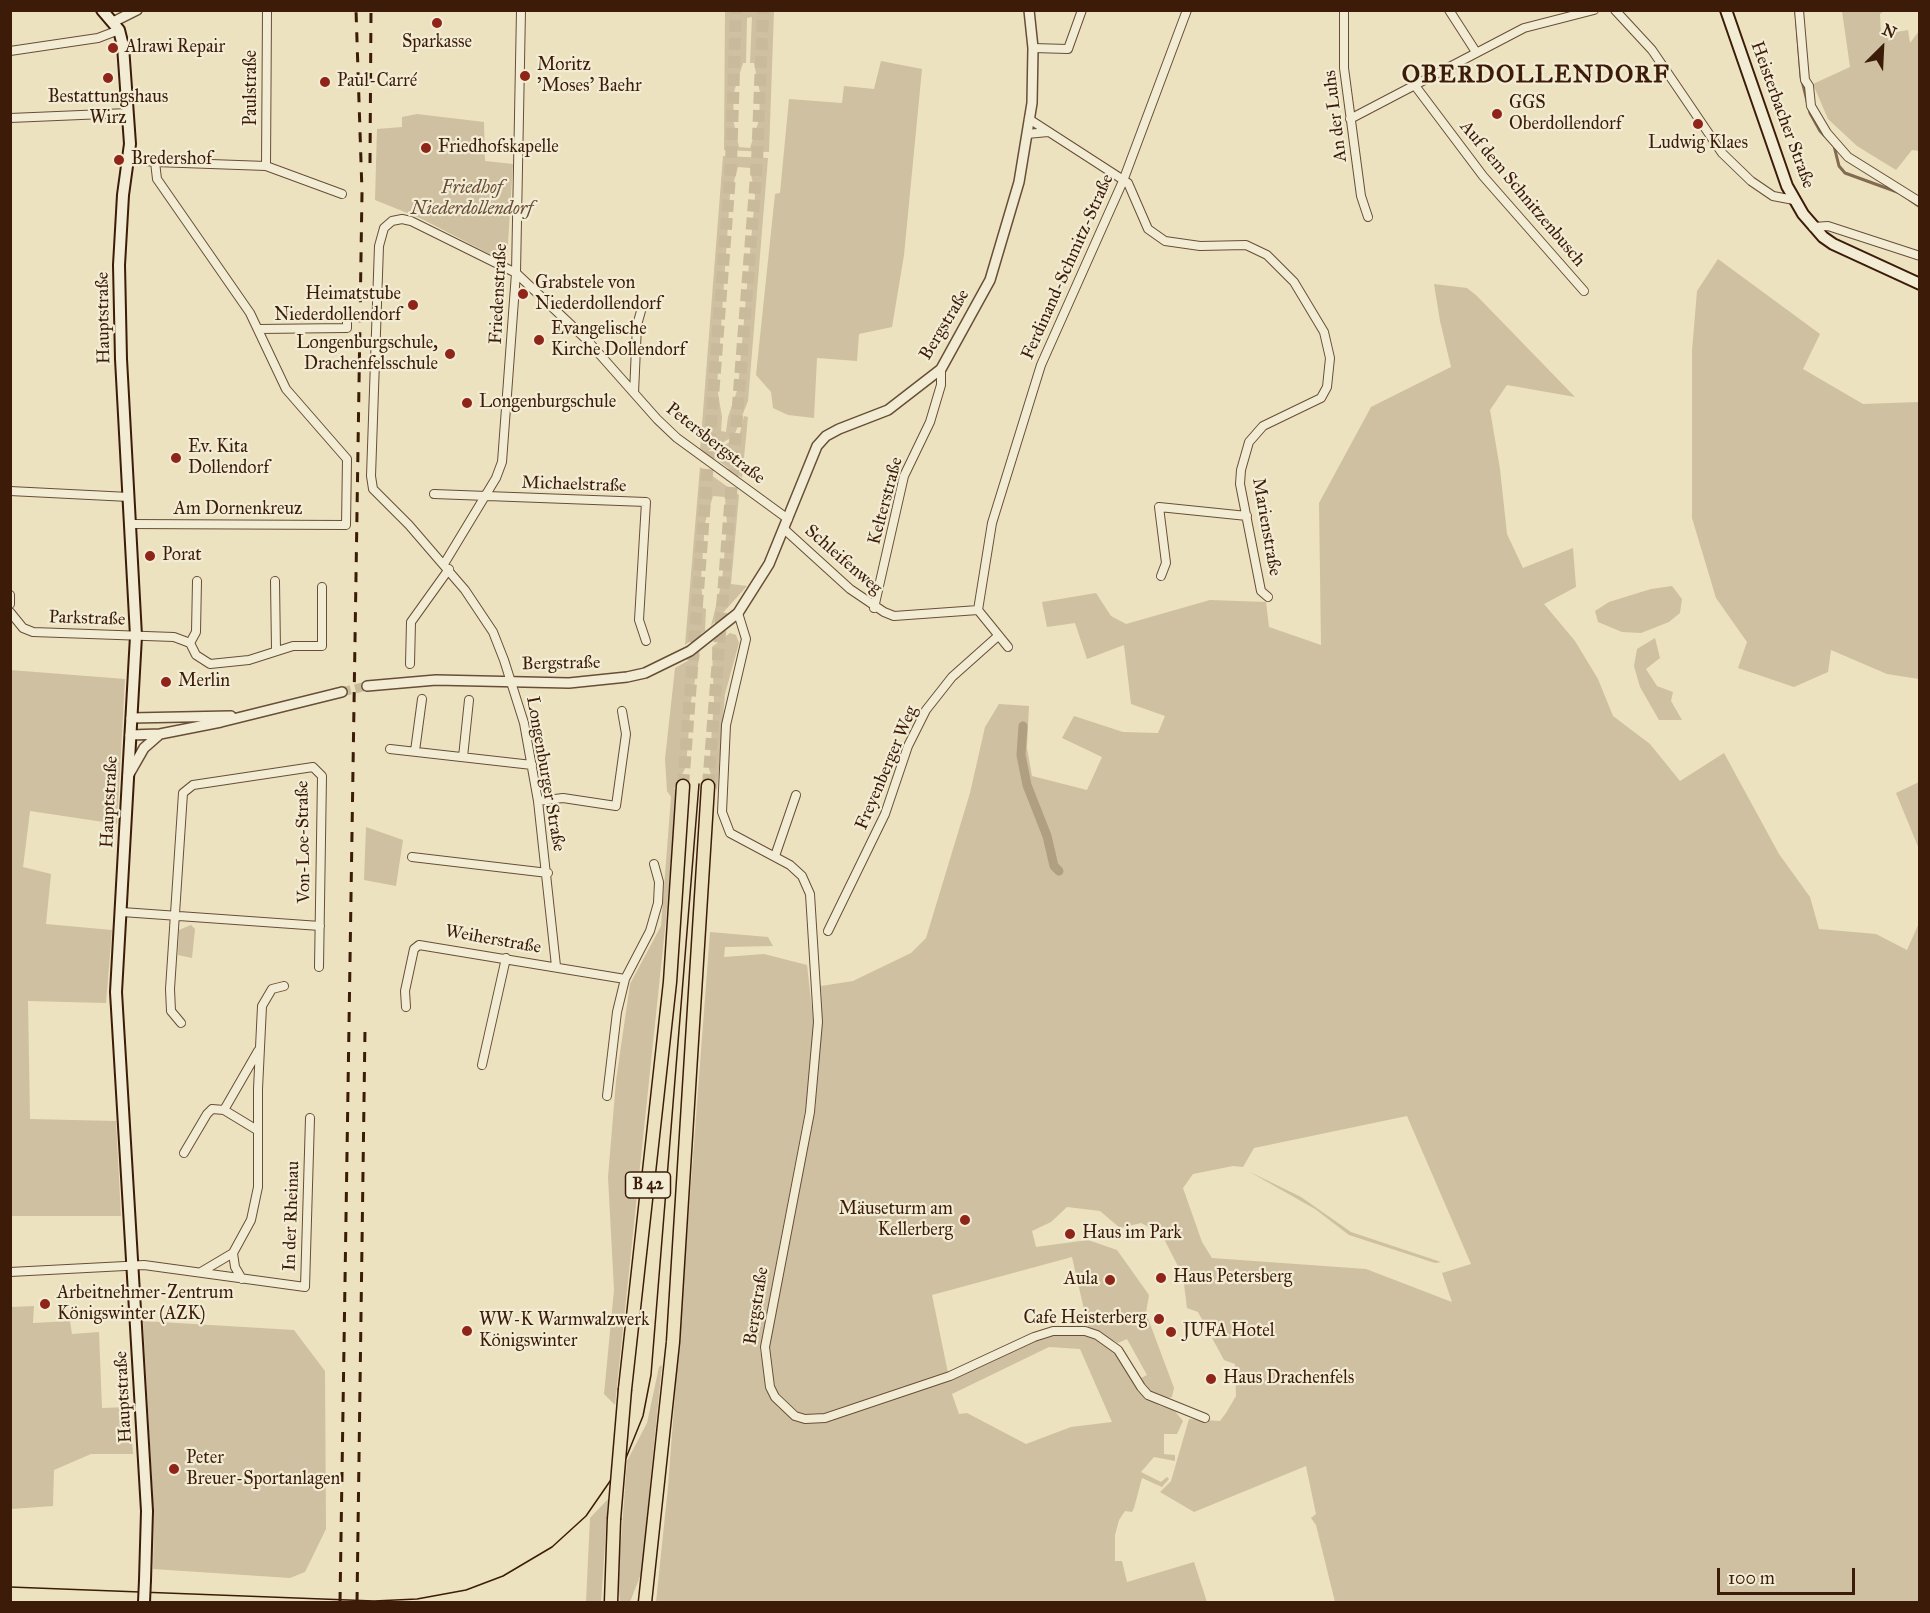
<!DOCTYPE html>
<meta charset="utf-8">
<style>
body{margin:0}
#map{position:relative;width:1930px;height:1613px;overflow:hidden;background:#ece2bf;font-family:"IM FELL Great Primer",serif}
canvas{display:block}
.frame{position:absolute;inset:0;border:12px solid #3c1c09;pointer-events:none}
.north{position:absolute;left:1852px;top:18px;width:60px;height:60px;-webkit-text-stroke:4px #f3ecd5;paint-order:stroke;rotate:24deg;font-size:16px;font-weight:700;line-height:24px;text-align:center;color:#3c1c09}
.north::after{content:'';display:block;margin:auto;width:21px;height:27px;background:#3c1c09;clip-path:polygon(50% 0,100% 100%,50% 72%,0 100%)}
.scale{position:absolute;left:1717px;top:1568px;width:138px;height:27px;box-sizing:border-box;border:3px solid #3c1c09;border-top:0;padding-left:8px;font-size:18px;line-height:21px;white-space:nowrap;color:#3c1c09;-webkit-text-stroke:4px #f3ecd5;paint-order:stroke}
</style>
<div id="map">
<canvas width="1930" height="1613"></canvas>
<div class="frame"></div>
<div class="north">N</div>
<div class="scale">100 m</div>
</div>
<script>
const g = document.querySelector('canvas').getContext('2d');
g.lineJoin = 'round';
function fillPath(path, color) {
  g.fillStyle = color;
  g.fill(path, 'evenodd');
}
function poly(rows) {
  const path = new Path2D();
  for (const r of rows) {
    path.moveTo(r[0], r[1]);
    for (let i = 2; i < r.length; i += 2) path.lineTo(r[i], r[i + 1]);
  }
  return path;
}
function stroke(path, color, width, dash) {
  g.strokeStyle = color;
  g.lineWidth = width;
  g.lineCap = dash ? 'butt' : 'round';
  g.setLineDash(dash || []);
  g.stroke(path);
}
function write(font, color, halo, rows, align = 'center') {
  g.font = font + ' "IM FELL Great Primer",serif';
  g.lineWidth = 4.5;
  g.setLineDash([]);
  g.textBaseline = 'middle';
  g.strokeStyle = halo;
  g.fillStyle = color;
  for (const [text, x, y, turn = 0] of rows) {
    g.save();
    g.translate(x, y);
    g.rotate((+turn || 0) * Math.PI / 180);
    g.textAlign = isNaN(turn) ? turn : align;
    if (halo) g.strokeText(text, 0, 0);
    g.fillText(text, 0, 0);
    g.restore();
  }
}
fillPath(poly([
 [725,11,774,11,769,152,724,150],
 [752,17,750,63,754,63,760,93,759,120,750,148,739,147,733,119,734,92,743,63,746,63,747,18],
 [1842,11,1884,11,1880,14,1881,35,1908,30,1910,43,1919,31,1919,151,1912,150,1896,170,1857,146,1828,119,1813,84,1850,67],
 [881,61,922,69,904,255,892,327,859,334,857,361,817,358,814,418,788,415,773,408,771,392,756,375,775,194,780,193,789,99,842,103,844,86,874,89],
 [417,114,484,122,485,161,513,164,507,259,501,260,422,219,375,200,377,129,402,127,402,117],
 [723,156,768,158,748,401,734,436,706,452,700,450],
 [738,167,750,168,755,196,738,388,728,417,726,432,721,431,722,417,717,387,730,195],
 [1718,259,1820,334,1803,369,1863,404,1919,402,1919,679,1887,674,1831,650,1828,672,1794,687,1738,668,1747,642,1716,598,1692,518,1692,351,1697,291],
 [1434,284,1467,288,1477,296,1575,397,1507,385,1490,410,1500,469,1507,534,1523,568,1573,548,1576,587,1544,604,1575,641,1598,679,1613,716,1650,744,1680,781,1724,753,1779,854,1810,897,1819,929,1876,934,1907,950,1919,923,1919,1602,1335,1602,1316,1525,1311,1518,1316,1514,1306,1466,1194,1512,1160,1492,1171,1481,1189,1419,1220,1421,1226,1413,1236,1396,1235,1364,1224,1360,1198,1312,1187,1308,1183,1276,1161,1233,1141,1223,1120,1228,1100,1211,1067,1207,1051,1222,1032,1231,1036,1247,1088,1240,1117,1250,1149,1295,1146,1313,1174,1388,1172,1397,1164,1399,1147,1389,1141,1378,1147,1375,1127,1339,1118,1343,1088,1327,1072,1257,932,1295,948,1373,815,1416,796,1412,778,1396,773,1380,769,1348,815,1111,822,1018,821,986,853,981,911,953,926,938,970,793,985,727,999,704,1029,706,1027,748,1032,776,1087,790,1102,757,1062,738,1074,716,1123,732,1158,733,1165,716,1131,704,1124,645,1087,659,1075,623,1047,627,1042,602,1096,593,1111,616,1126,624,1210,600,1266,602,1269,627,1321,645,1319,503,1371,407,1451,367,1440,321],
 [1407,1116,1471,1264,1442,1273,1452,1302,1366,1269,1212,1258,1202,1242,1183,1188,1193,1174,1233,1166,1243,1167,1254,1148],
 [744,416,748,417,742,478,709,454,739,437],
 [700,467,739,495,731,584,747,586,711,626,722,581,727,525,725,497,713,496,705,523,701,579,703,608,706,609,705,631,685,645],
 [1672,586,1682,599,1680,613,1669,622,1641,633,1622,632,1598,622,1595,611,1609,602,1651,589],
 [730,633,736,635,739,643,725,694,717,791,709,769,714,702,712,647],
 [1655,638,1660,658,1646,669,1657,686,1673,692,1671,701,1682,720,1659,720,1640,687,1634,666,1637,649],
 [700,654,691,701,686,767,674,789,677,790,666,919,615,1405,604,1394,614,1290,608,1177,616,1081,630,984,661,926,671,797,667,791,665,759,675,668],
 [10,670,125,679,117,824,30,811,23,867,51,874,46,924,112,930,106,1003,28,1001,30,1119,116,1121,121,1216,11,1216],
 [1919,782,1919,849,1896,793],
 [366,827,403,840,396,886,364,880],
 [191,925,195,929,192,958,178,955,179,930],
 [710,932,768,937,773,946,725,947,724,957,764,954,807,965,814,1027,809,1090,760,1349,767,1387,778,1407,802,1423,826,1422,884,1403,1053,1332,1081,1333,1101,1340,1114,1351,1136,1388,1160,1406,1174,1410,1183,1421,1177,1434,1164,1434,1164,1454,1175,1455,1175,1461,1154,1457,1141,1472,1161,1482,1167,1477,1169,1479,1162,1487,1142,1478,1134,1508,1132,1512,1125,1511,1119,1520,1115,1535,1115,1561,1122,1561,1127,1582,1194,1562,1207,1602,656,1602,668,1487],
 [1049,1347,1080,1349,1112,1422,1071,1427,1026,1444,967,1413,959,1414,952,1394],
 [1248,1171,1301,1197,1351,1232,1441,1262,1435,1263,1349,1235,1315,1209],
 [34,1306,33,1323,70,1321,72,1334,99,1332,102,1408,129,1407,133,1454,91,1454,54,1470,53,1506,11,1509,11,1307],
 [143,1321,294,1330,325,1371,326,1529,305,1572,290,1578,153,1569,154,1517],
 [662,1365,641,1574,630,1602,620,1602,618,1581,627,1461,647,1423,659,1367],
 [608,1499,601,1602,586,1602,590,1518]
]), '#cec0a0');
stroke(poly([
 [1796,12,1801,77,1810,113,1820,131,1834,146,1839,166,1845,173,1900,193,1920,207]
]), '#826b51', 3);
stroke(poly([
 [1023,726,1021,755,1027,785,1047,836,1054,866,1059,871]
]), '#b09f81', 9);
stroke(poly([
 [342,692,367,686]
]), '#c9ba9b', 9, [9, 4.5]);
stroke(poly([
 [683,786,731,163,736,10],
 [708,786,757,163,763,10]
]), '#c9ba9b', 12, [12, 6]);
const minor = poly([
 [1344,10,1344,68,1361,196,1368,217],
 [1449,10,1476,52],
 [1615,10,1652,50,1722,153,1751,181,1773,196,1794,200],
 [1799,10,1805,80,1809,86,1811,106,1827,133,1848,157,1920,202],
 [1033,48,1068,49,1082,10],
 [10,51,98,38,119,30],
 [1416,87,1483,176,1584,291],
 [10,118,128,113],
 [1029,119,1128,183,1148,229,1165,241,1200,246,1246,245,1267,255,1294,282,1324,332,1330,358,1327,387,1321,398,1263,426,1249,442,1241,470,1240,484,1261,591,1268,597],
 [1350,119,1524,28,1594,10],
 [1027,134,1048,132],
 [129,159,155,162,266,166,342,194],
 [266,166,267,10],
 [1813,227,1828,226,1920,256],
 [258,329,347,328,347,319],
 [634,393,637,325,641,311],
 [10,491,129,497],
 [434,494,646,502,639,620,646,641],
 [130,524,346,525,347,459,286,389,250,313,157,179,155,162],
 [784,529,850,589,884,612,894,616,978,610],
 [444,564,496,478,502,462,516,273,521,10],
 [1161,576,1166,563,1159,507,1247,516],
 [275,581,276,650],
 [10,595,10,604],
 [874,608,904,476,930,422,941,385,941,369],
 [978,610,992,523,1041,365,1123,181,1187,10],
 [978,610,1008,647],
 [10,612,23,628,33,632,174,637,190,643,196,655,210,664,249,660,293,646,322,646,322,587],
 [738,613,746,639,726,725,722,812,730,833,790,865,802,876,810,894,818,1022,810,1112,765,1347,770,1387,775,1397,795,1416,805,1419,825,1418,950,1376,1034,1337,1053,1331,1085,1331,1097,1335,1118,1350,1141,1387,1148,1395,1205,1418],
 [190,643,196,632,197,581],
 [410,664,411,622,449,569],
 [390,749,532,765],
 [415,751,422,699],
 [463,757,469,700],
 [538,801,563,798,616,806,626,734,622,711],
 [775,856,796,795],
 [412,857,548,873],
 [122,912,320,926],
 [828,931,885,814,908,746,926,710,952,677,998,636],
 [556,966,538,801,524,723,504,660,493,632,465,590,409,525,373,489,371,476,379,246,384,228,392,221,402,219,411,221,516,273,587,340,657,419,677,438,788,519],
 [406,1007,405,991,414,949,419,945,625,979],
 [181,1023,171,1011,170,989,183,793,193,785,313,767,322,776,319,967],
 [482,1065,506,958],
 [607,1096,617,1012,625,979,650,931,658,903,659,882,654,864],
 [257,1130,224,1110,258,1051],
 [184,1153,207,1114,212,1109,224,1110],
 [233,1253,235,1267,242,1279],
 [10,1272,144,1265,305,1287,310,1118],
 [201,1272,233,1253,251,1220,258,1187,258,1089,262,1006,272,989,284,986]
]);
const tertiary = poly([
 [113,22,137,10],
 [367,686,436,680,569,683,627,677,645,673,690,651,738,613,769,564,817,446,826,436,839,429,888,410,941,369,990,280,1019,182,1032,103,1033,48,1029,10],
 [131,718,231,716],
 [130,735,160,734,221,722,342,692],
 [128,776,144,748,160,734]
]);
const secondary = poly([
 [102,10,119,30,123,46,130,144,123,195,119,265,121,359,136,636,116,992,147,1511,145,1580],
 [1726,10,1787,186,1803,214,1823,237,1833,244,1920,284]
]);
const trunk = poly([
 [625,1389,670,982,683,786],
 [611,1602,614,1519],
 [645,1602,673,1342,708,786]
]);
stroke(minor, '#684e36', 10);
stroke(tertiary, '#684e36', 12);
stroke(secondary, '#3c1c09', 14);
stroke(trunk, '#3c1c09', 15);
stroke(minor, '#f3ecd5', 8);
stroke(tertiary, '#f3ecd5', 9);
stroke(secondary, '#f3ecd5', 10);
stroke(trunk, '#ece2bf', 12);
stroke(poly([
 [10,1587,374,1601,417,1599,466,1590,503,1576,552,1547,586,1516,626,1458,643,1416,651,1375,699,784]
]), '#3c1c09', 1.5);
stroke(poly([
 [370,163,371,10],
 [340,1602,362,192,356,10],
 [357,1602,365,1029]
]), '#3c1c09', 3, [10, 10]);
const secondaryBridge = poly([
 [144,1602,145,1580]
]);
const trunkBridge = poly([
 [614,1519,625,1389]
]);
stroke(secondaryBridge, '#3c1c09', 14, []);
stroke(trunkBridge, '#3c1c09', 15, []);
stroke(secondaryBridge, '#f3ecd5', 10);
stroke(trunkBridge, '#ece2bf', 12);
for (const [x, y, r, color] of [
 [437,23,6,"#8f2418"],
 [113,48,6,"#8f2418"],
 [525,76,6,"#8f2418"],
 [108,78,6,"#8f2418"],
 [325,82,6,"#8f2418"],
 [1497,114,6,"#8f2418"],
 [1698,124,6,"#8f2418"],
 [426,148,6,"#8f2418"],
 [119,160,6,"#8f2418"],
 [523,294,6,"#8f2418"],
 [413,305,6,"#8f2418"],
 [539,340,6,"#8f2418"],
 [450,354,6,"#8f2418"],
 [467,403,6,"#8f2418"],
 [176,458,6,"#8f2418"],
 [150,556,6,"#8f2418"],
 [166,682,6,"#8f2418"],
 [965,1220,6,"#8f2418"],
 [1070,1234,6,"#8f2418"],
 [1161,1278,6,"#8f2418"],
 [1110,1280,6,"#8f2418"],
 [45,1304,6,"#8f2418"],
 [1159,1319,6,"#8f2418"],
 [467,1331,6,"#8f2418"],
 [1171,1332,6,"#8f2418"],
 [1211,1379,6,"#8f2418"],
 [174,1469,6,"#8f2418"]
]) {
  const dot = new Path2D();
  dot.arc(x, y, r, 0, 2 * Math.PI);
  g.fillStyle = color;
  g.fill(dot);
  stroke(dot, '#f3ecd5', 2);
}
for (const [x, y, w] of [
 [648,1185,45]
]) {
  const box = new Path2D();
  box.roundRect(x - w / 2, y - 13, w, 26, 4.5);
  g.fillStyle = '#f3ecd5';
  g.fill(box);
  stroke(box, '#3c1c09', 1.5);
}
write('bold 16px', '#3c1c09', null, [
 ["B 42",648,1185]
]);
write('18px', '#3c1c09', '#f3ecd5', [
 ["Sparkasse",437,43,"center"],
 ["Alrawi Repair",125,48],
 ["Moritz",537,66],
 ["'Moses' Baehr",537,87],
 ["Paul-Carré",337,82],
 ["Bestattungshaus",108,98,"center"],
 ["Wirz",108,119,"center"],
 ["GGS",1509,104],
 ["Oberdollendorf",1509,125],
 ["Ludwig Klaes",1698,144,"center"],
 ["Friedhofskapelle",438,148],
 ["Bredershof",131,160],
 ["Grabstele von",535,284],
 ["Niederdollendorf",535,305],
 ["Heimatstube",401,295,"right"],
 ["Niederdollendorf",401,316,"right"],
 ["Evangelische",551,330],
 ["Kirche Dollendorf",551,351],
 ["Longenburgschule,",438,344,"right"],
 ["Drachenfelsschule",438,365,"right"],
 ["Longenburgschule",479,403],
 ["Ev. Kita",188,448],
 ["Dollendorf",188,469],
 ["Porat",162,556],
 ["Merlin",178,682],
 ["Mäuseturm am",953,1210,"right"],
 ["Kellerberg",953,1231,"right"],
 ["Haus im Park",1082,1234],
 ["Haus Petersberg",1173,1278],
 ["Aula",1098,1280,"right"],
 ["Arbeitnehmer-Zentrum",57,1294],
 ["Königswinter (AZK)",57,1315],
 ["Cafe Heisterberg",1147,1319,"right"],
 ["WW-K Warmwalzwerk",479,1321],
 ["Königswinter",479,1342],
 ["JUFA Hotel",1183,1332],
 ["Haus Drachenfels",1223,1379],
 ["Peter",186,1459],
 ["Breuer-Sportanlagen",186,1480]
], 'left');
write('18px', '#3c1c09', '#f3ecd5', [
 ["Paulstraße",252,88,-90],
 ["Heisterbacher Straße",1782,115,70],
 ["An der Luhs",1336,116,-97],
 ["Auf dem Schnitzenbusch",1522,194,50],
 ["Ferdinand-Schmitz-Straße",1068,267,-66],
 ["Friedenstraße",499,294,-87],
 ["Hauptstraße",104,318,-91],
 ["Bergstraße",945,325,-59],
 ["Petersbergstraße",715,444,38],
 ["Michaelstraße",574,485,2],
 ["Kelterstraße",886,501,-75],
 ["Am Dornenkreuz",238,510],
 ["Marienstraße",1266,527,80],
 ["Schleifenweg",843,560,41],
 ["Parkstraße",87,619,2],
 ["Bergstraße",561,664,-1],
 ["Freyenberger Weg",887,768,-67],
 ["Longenburger Straße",545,774,80],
 ["Hauptstraße",110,802,-87],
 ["Von-Loe-Straße",304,842,-91],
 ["Weiherstraße",493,940,10],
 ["In der Rheinau",292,1216,-88],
 ["Bergstraße",757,1306,-81],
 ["Hauptstraße",124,1397,-93]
]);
write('italic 18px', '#684d36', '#f3ecd5', [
 ["Friedhof",472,189],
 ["Niederdollendorf",472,210]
]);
g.letterSpacing = '1.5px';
write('bold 24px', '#3c1c09', '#f3ecd5', [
 ["OBERDOLLENDORF",1536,76]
]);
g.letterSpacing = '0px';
</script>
